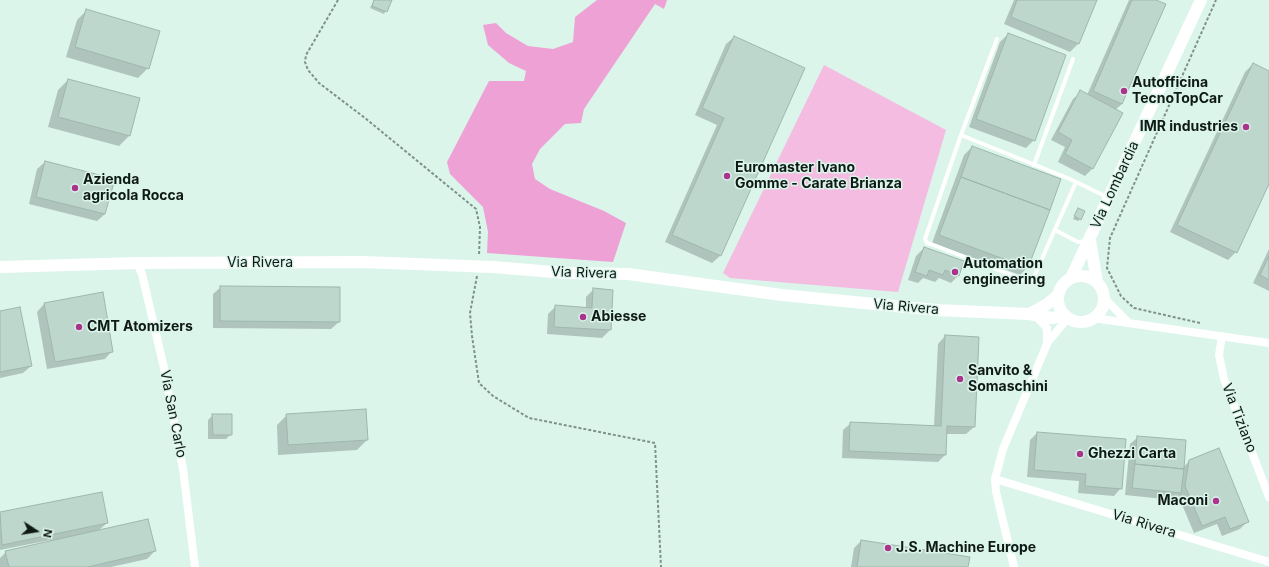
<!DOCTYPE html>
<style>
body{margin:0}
#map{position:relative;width:1269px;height:567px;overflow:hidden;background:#dbf5eb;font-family:Inter,sans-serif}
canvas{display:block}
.north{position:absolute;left:16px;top:511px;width:40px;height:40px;-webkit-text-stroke:3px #dbf5eb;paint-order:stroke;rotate:102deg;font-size:11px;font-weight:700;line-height:16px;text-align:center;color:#0f1915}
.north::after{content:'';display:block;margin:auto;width:14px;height:18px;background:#0f1915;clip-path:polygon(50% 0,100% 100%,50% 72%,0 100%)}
</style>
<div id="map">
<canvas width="1269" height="567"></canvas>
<div class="north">N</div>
</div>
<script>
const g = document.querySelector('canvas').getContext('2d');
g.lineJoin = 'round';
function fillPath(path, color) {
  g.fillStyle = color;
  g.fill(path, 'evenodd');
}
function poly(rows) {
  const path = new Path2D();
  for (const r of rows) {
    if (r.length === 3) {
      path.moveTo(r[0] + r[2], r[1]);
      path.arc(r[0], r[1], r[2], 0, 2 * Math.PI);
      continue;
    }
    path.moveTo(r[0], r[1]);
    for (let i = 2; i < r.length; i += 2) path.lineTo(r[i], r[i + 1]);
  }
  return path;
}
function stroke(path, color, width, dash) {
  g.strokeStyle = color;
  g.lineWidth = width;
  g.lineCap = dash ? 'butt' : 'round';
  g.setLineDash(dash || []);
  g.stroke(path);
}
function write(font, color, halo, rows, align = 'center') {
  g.font = font + ' Inter,sans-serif';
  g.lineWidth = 3;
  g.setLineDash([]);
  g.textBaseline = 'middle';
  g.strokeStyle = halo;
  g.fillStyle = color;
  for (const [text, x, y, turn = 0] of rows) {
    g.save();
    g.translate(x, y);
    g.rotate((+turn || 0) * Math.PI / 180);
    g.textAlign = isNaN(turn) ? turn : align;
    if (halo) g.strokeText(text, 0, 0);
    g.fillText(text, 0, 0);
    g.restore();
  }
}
fillPath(poly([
 [824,65,946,130,898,292,730,278,723,273]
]), '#f3bce0');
fillPath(poly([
 [597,0,667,0,664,9,655,4,584,109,581,123,565,124,540,149,532,164,535,179,550,189,604,211,626,223,613,262,487,253,488,232,483,207,450,174,447,162,489,81,524,81,526,71,509,63,488,45,483,25,496,23,506,33,528,46,553,49,573,42,575,17]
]), '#eea1d5');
fillPath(poly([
 [374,0,391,0,384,14,370,8],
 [1014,0,1096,0,1078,44,1070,52,1004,24],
 [1129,0,1154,0,1122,104,1115,110,1093,168,1085,176,1058,162,1065,147,1051,140,1073,99,1081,92,1087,95],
 [87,10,148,68,138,78,66,57,77,20],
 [1008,34,1034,140,1026,148,969,127,1000,42],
 [734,37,804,68,720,256,712,263,665,242,717,125,695,115,726,44],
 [1253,64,1269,72,1269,181,1236,252,1228,260,1170,232,1245,72],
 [68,80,129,136,119,146,48,127,58,90],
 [972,147,1028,267,1020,275,932,243,964,155],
 [45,162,105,214,97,221,29,204,37,169],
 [1078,209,1080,219,1078,221,1073,219],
 [924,248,959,275,951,283,939,278,935,282,923,278,918,283,908,280,916,256],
 [1269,249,1269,291,1253,283],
 [221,287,339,322,331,329,213,328,213,294],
 [594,289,610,330,602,338,547,334,548,314,556,306,586,308,586,297],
 [44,304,112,351,105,359,47,369,37,312],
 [0,312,31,366,23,373,0,378],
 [945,336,974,427,966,434,946,434,945,455,938,462,842,458,843,430,851,423,934,426,938,344],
 [365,410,367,440,357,450,278,455,277,425,287,415],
 [213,415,231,434,226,439,208,439,208,420],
 [1037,433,1121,488,1114,496,1078,493,1079,481,1027,477,1030,440],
 [1138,437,1183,468,1189,461,1248,521,1240,529,1222,536,1217,524,1194,533,1178,495,1173,500,1125,495,1130,444],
 [101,493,107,523,98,531,155,551,147,559,111,567,0,567,0,558,6,552,50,542,50,540,0,550,0,513],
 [861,541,967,567,851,567,854,548]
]), '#0003');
const building = poly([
 [374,0,392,0,387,12,372,6,374,0],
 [1017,0,1097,0,1079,44,1011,17,1017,0],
 [1132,0,1156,0,1166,4,1122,104,1093,91,1132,0],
 [86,9,160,31,149,69,75,47,86,9],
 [1008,33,1066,55,1035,141,976,119,1008,33],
 [734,36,805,68,721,256,672,235,724,118,702,108,734,36],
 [1253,63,1269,71,1269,184,1237,253,1177,225,1253,63],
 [68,79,140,98,130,136,58,117,68,79],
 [1080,90,1123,113,1093,169,1065,154,1072,140,1058,132,1080,90],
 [972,146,1061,179,1050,210,961,177,972,146],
 [45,161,115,179,105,214,36,197,45,161],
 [961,177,1050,210,1028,268,939,235,961,177],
 [1078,208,1085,211,1081,220,1074,216,1078,208],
 [924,247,964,261,959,276,945,270,943,275,929,270,927,276,915,272,924,247],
 [1269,256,1269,280,1260,275,1269,256],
 [220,286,340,287,340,322,220,321,220,286],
 [593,288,613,290,611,330,554,327,555,305,592,308,593,288],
 [103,292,113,352,55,362,44,303,103,292],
 [20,307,32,366,0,372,0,311,20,307],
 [945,335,979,337,975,427,947,426,946,455,849,451,850,422,941,426,945,335],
 [366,409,368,440,288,445,286,414,366,409],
 [212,414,232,414,232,435,213,435,212,414],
 [1037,432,1126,439,1122,489,1085,486,1086,474,1034,470,1037,432],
 [1137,436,1186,440,1184,469,1135,464,1137,436],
 [1219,448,1249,522,1230,529,1225,517,1202,526,1185,486,1189,460,1219,448],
 [1135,464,1184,469,1181,493,1132,488,1135,464],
 [102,492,108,523,2,545,0,512,102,492],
 [148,519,156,551,88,567,9,567,5,551,148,519],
 [861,540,970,557,968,567,857,567,861,540]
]);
fillPath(building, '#bed7cd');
stroke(building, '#9eb7ad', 1);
stroke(poly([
 [338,0,306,55,305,62,308,70,319,83,365,118,476,209,480,227,479,256],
 [477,276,470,313,472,336,479,383,493,396,529,418,655,443,661,567],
 [1200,323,1134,308,1121,296,1107,268,1110,238,1216,0]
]), '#7f928a', 2, [3, 2]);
stroke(poly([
 [997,39,961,135,1070,179,1107,197],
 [961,135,925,239,927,243,931,244,1027,281,1033,279,1076,182],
 [1034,165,1073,59],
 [1055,230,1078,242,1086,241]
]), '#fff', 4);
stroke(poly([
 [137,263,142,274,164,368,183,469,195,567],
 [1103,297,1129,323],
 [1093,318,1269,343],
 [1222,336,1219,355,1224,379,1269,497],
 [1047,343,1068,318],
 [995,479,1269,562],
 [1014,567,996,492,995,479,1003,449,1047,344,1047,328,1036,316]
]), '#fff', 8);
stroke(poly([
 [1090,240,1097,282],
 [0,267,137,263,363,262,493,267,565,273,628,274,782,295,936,310,1029,314,1052,318,1066,316],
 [1081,299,23],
 [1071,278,1201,0],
 [1029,314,1046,305,1058,295]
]), '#fff', 12);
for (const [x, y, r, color] of [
 [1124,91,4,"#aa348c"],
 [1246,127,4,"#aa348c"],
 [727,176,4,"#aa348c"],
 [75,188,4,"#aa348c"],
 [955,272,4,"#aa348c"],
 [583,317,4,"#aa348c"],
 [79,327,4,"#aa348c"],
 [960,379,4,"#aa348c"],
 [1080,454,4,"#aa348c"],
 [1216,501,4,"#aa348c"],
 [888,548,4,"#aa348c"]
]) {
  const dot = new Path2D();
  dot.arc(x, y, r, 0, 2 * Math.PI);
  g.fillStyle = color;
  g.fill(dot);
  stroke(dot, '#dbf5eb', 1.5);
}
write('bold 14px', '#0f1915', '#dbf5eb', [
 ["Autofficina",1132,83],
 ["TecnoTopCar",1132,99],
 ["IMR industries",1238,127,"right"],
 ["Euromaster Ivano",735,168],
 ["Gomme - Carate Brianza",735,184],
 ["Azienda",83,180],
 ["agricola Rocca",83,196],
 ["Automation",963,264],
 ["engineering",963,280],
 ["Abiesse",591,317],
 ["CMT Atomizers",87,327],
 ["Sanvito &",968,371],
 ["Somaschini",968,387],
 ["Ghezzi Carta",1088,454],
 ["Maconi",1208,501,"right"],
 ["J.S. Machine Europe",896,548]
], 'left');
write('14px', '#0f1915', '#dbf5eb', [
 ["Via Lombardia",1115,185,-65],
 ["Via Rivera",260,263],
 ["Via Rivera",584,273,2],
 ["Via Rivera",906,307,5],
 ["Via San Carlo",173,414,79],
 ["Via Tiziano",1239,418,69],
 ["Via Rivera",1144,524,17]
]);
</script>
